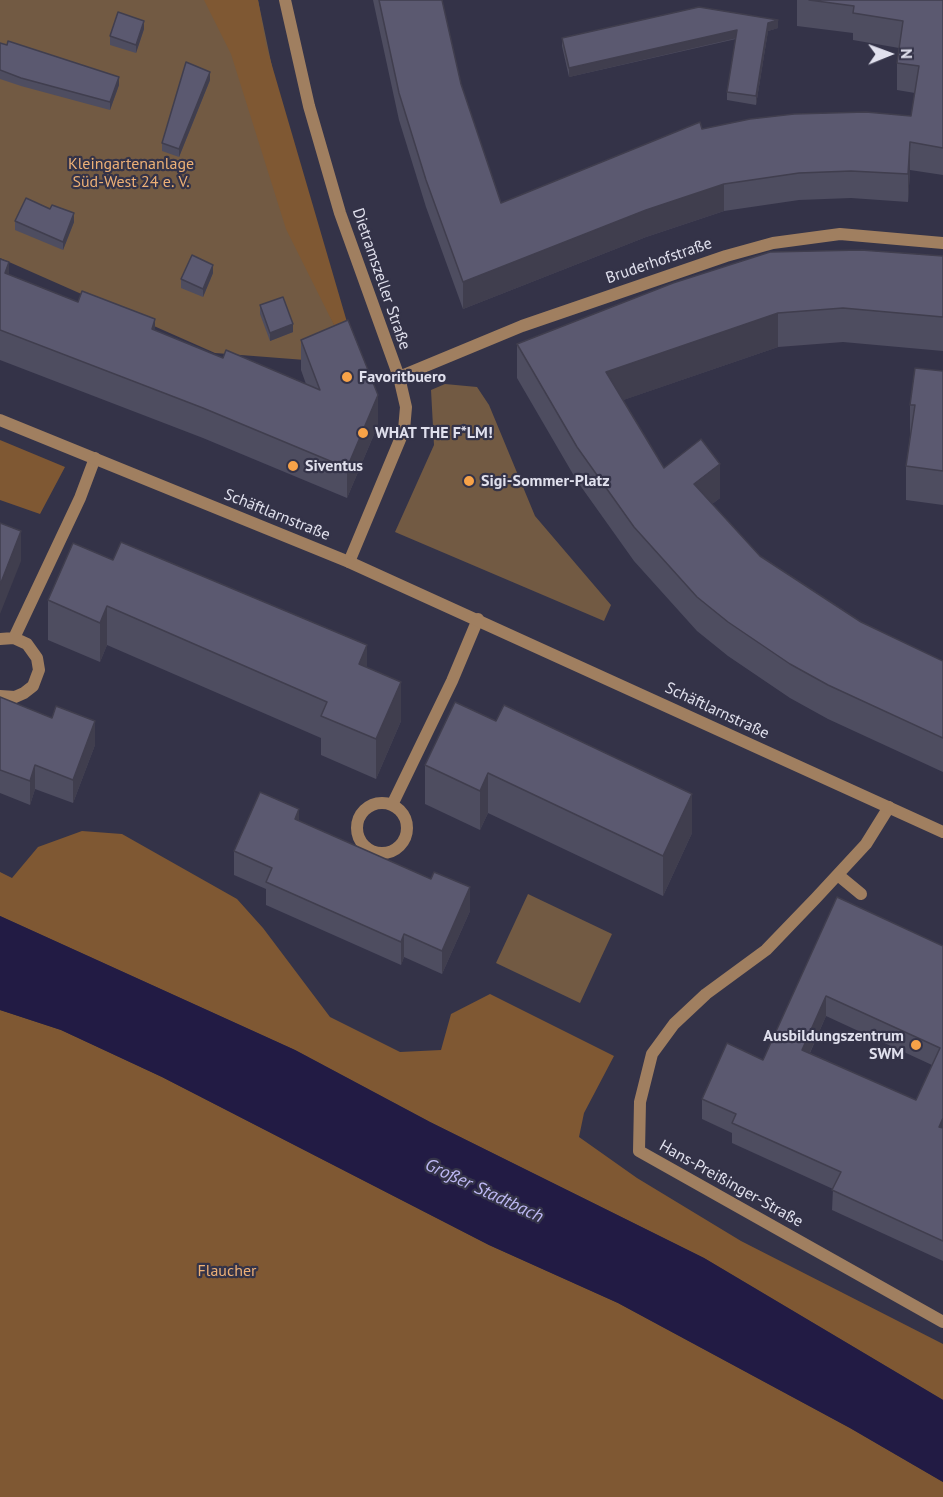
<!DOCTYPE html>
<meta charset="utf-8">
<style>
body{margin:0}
#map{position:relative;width:943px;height:1497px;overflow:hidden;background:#343348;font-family:"PT Sans",sans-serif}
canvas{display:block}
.north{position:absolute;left:859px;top:24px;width:60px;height:60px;-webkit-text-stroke:4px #343348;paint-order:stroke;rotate:89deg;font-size:16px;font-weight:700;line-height:24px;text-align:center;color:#e0e0ed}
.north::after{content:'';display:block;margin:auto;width:21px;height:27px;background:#e0e0ed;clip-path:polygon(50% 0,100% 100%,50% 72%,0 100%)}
</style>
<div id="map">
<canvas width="943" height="1497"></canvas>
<div class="north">N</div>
</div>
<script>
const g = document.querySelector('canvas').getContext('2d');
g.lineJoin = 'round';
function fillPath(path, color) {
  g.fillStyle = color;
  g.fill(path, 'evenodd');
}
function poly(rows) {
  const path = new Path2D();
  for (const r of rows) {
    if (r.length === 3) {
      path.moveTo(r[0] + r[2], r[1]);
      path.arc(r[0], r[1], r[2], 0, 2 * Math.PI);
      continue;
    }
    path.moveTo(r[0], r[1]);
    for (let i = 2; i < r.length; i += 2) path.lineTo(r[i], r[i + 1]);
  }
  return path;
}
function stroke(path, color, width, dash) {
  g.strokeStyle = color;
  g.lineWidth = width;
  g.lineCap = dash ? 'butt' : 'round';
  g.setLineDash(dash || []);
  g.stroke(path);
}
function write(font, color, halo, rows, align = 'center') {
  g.font = font + ' "PT Sans",sans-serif';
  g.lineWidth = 4.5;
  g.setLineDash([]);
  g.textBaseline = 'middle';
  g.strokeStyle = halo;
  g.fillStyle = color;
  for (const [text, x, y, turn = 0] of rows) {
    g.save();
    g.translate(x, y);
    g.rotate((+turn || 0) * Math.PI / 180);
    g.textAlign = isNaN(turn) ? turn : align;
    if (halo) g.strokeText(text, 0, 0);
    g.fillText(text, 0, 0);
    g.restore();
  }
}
fillPath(poly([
 [0,0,258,0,319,291,338,333,305,360,215,353,0,258],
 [445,384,477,387,489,405,535,516,611,605,604,621,395,532,434,445,431,390],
 [528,894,612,934,580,1003,496,963]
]), '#725a43');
fillPath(poly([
 [204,0,258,0,266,45,349,329,338,333,286,229,231,54],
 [0,440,65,467,40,514,0,500],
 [82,831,122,834,237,899,263,928,330,1017,400,1052,441,1050,451,1014,490,994,614,1056,584,1113,579,1137,637,1178,741,1241,943,1344,943,1400,704,1258,430,1122,295,1050,0,916,0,872,12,878,38,847],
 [0,1010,61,1030,162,1077,489,1245,618,1303,850,1428,943,1482,943,1497,0,1497]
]), '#7f5833');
fillPath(poly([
 [0,916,295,1050,430,1122,704,1258,943,1400,943,1482,850,1428,618,1303,489,1245,162,1077,61,1030,0,1010]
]), '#221b44');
stroke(poly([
 [838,875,861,894]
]), '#a07f60', 12);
stroke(poly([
 [285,0,309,106,340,213,399,377,406,407,404,430,349,562],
 [399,377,522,326,726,256,773,243,840,234,943,243],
 [14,638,80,498,95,458],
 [0,639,14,638,27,644,37,658,39,670,33,686,24,693,15,697,0,696],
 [382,828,25],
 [392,805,452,681,478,619],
 [889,807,866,844,816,898,766,950,706,994,674,1024,652,1054,640,1102,639,1151,943,1322]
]), '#a07f60', 12);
stroke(poly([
 [0,420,349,562,943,832]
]), '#a07f60', 12);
fillPath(poly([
 [373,0,442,0,461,84,501,203,702,129,911,116,915,93,897,90,897,63,899,48,853,40,853,33,797,26,797,0,943,0,943,175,910,170,908,202,851,198,799,200,724,211,646,237,463,309,426,207,399,120],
 [778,28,768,31,756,105,727,100,727,92,736,39,569,77,562,46,562,38],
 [144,29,136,53,110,45,110,36],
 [0,43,119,85,110,110,21,86,0,79],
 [210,80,179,157,162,151,162,143],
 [15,221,74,222,63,250,15,230],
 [943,256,943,351,843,342,778,347,623,400,664,468,720,498,712,504,760,556,861,622,943,661,943,772,828,719,790,698,728,656,697,631,634,561,577,481,517,378,517,344],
 [0,259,9,275,78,302,155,330,223,358,306,384,301,370,301,340,378,425,347,498,203,438,0,360],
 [213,273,203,297,181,288,181,279],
 [260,305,293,332,270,341,260,314],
 [943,371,943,505,906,500,906,466,910,436,910,405],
 [113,560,367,667,401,721,376,779,321,755,321,738,107,645,100,662,48,640,48,600],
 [0,697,95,745,73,803,35,789,30,805,0,793],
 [455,702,692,833,663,896,488,813,480,830,425,804,425,765],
 [299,821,470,911,442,974,404,957,401,965,266,905,266,889,234,875,234,851],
 [837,897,943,946,943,1261,832,1210,833,1189,732,1143,732,1133,702,1119,702,1099,763,1060],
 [826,1016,932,1065,916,1100,810,1053]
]), '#4e4d60');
fillPath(poly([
 [778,20,778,28,768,31,756,105,756,96,768,23],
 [144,21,144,29,136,53,136,45],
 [737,30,737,38,569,77,569,68],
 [210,72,210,80,179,157,179,149],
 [119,77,119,85,110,110,110,102],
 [910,142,910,170,908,202,908,174],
 [724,184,724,211,646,237,463,309,463,282,646,210],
 [74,213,74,222,63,250,63,242],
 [9,262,9,292,5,273],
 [213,265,213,273,203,297,203,289],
 [778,313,778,347,606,406,606,372],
 [155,319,155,349,152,329],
 [293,324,293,332,270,341,270,333],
 [378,395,378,425,347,498,347,468],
 [720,464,720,498,694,518,694,484],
 [21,531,21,561,0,614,0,585],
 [107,606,107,645,100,662,100,623],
 [367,645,367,685,359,664],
 [401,682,401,721,376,779,376,739],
 [95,721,95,745,73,803,73,780],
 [35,765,35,789,30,805,30,781],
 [488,773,488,813,480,830,480,791],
 [692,794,692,833,663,896,663,856],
 [299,809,299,832,295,819],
 [470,887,470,911,442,974,442,951],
 [404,934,404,957,401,965,401,942],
 [826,996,826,1016,802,1070,802,1050],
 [943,1118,943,1138,939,1127]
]), '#403e4e');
const building = poly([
 [379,0,442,0,461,84,501,203,700,122,702,129,750,119,794,114,866,112,911,116,919,66,897,63,903,21,853,13,854,6,809,0,943,0,943,148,910,142,908,174,851,171,799,173,724,184,646,210,463,282,426,180,399,93,379,0],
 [699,7,778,20,768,23,756,96,727,92,737,30,569,68,562,38,699,7],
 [118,12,144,21,136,45,110,36,118,12],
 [8,41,119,77,110,102,21,78,0,70,0,43,7,45,8,41],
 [186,62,210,72,179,149,162,143,186,62],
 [26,198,50,209,52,205,74,213,63,242,15,221,26,198],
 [861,250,943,256,943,317,843,308,778,313,606,372,664,468,701,439,720,464,694,484,760,556,861,622,943,661,943,738,828,685,790,664,728,622,697,597,634,527,577,447,517,344,673,283,770,252,861,250],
 [192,255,213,265,203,289,181,279,192,255],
 [0,259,9,262,5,273,78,302,82,291,155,319,152,329,223,358,226,350,320,390,301,340,348,320,378,395,347,468,203,408,0,330,0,259],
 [283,297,293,324,270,333,260,305,283,297],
 [915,368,943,371,943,471,906,466,915,405,910,405,915,368],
 [0,523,21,531,0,585,0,523],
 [121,542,367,645,359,664,401,682,376,739,321,716,327,702,107,606,100,623,48,600,73,543,113,560,121,542],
 [0,697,52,718,56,706,95,721,73,780,35,765,30,781,0,770,0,697],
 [455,702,496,721,504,705,692,794,663,856,488,773,480,791,425,765,455,702],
 [260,792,299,809,295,819,431,879,434,872,470,887,442,951,404,934,401,942,266,882,272,868,234,851,260,792],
 [837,897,943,946,943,1118,939,1127,943,1128,943,1241,832,1190,841,1172,732,1123,736,1114,702,1099,727,1043,763,1060,837,897],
 [826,996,940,1048,916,1100,802,1050,826,996]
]);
fillPath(building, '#5b5970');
stroke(building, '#403e4e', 1.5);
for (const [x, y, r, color] of [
 [347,377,6,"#f7a248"],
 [363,433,6,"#f7a248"],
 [293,466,6,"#f7a248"],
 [469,481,6,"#f7a248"],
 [916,1045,6,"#f7a248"]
]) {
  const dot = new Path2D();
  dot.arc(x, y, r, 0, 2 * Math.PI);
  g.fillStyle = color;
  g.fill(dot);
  stroke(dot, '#343348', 2);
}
write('16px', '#edb076', '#343348', [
 ["Kleingartenanlage",131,164],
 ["Süd-West 24 e. V.",131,182],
 ["Flaucher",227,1271]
]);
write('16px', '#e0e0ed', '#343348', [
 ["Bruderhofstraße",659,261,-19],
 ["Dietramszeller Straße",381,279,71],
 ["Schäftlarnstraße",277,515,22],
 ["Schäftlarnstraße",717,711,25],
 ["Hans-Preißinger-Straße",731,1184,29]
]);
write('bold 16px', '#e0e0ed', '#343348', [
 ["Favoritbuero",359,377],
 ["WHAT THE F*LM!",375,433],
 ["Siventus",305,466],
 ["Sigi-Sommer-Platz",481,481],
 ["Ausbildungszentrum",904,1036,"right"],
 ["SWM",904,1054,"right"]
], 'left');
write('italic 18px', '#bdb8f3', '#343348', [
 ["Großer Stadtbach",484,1191,25]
]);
</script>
